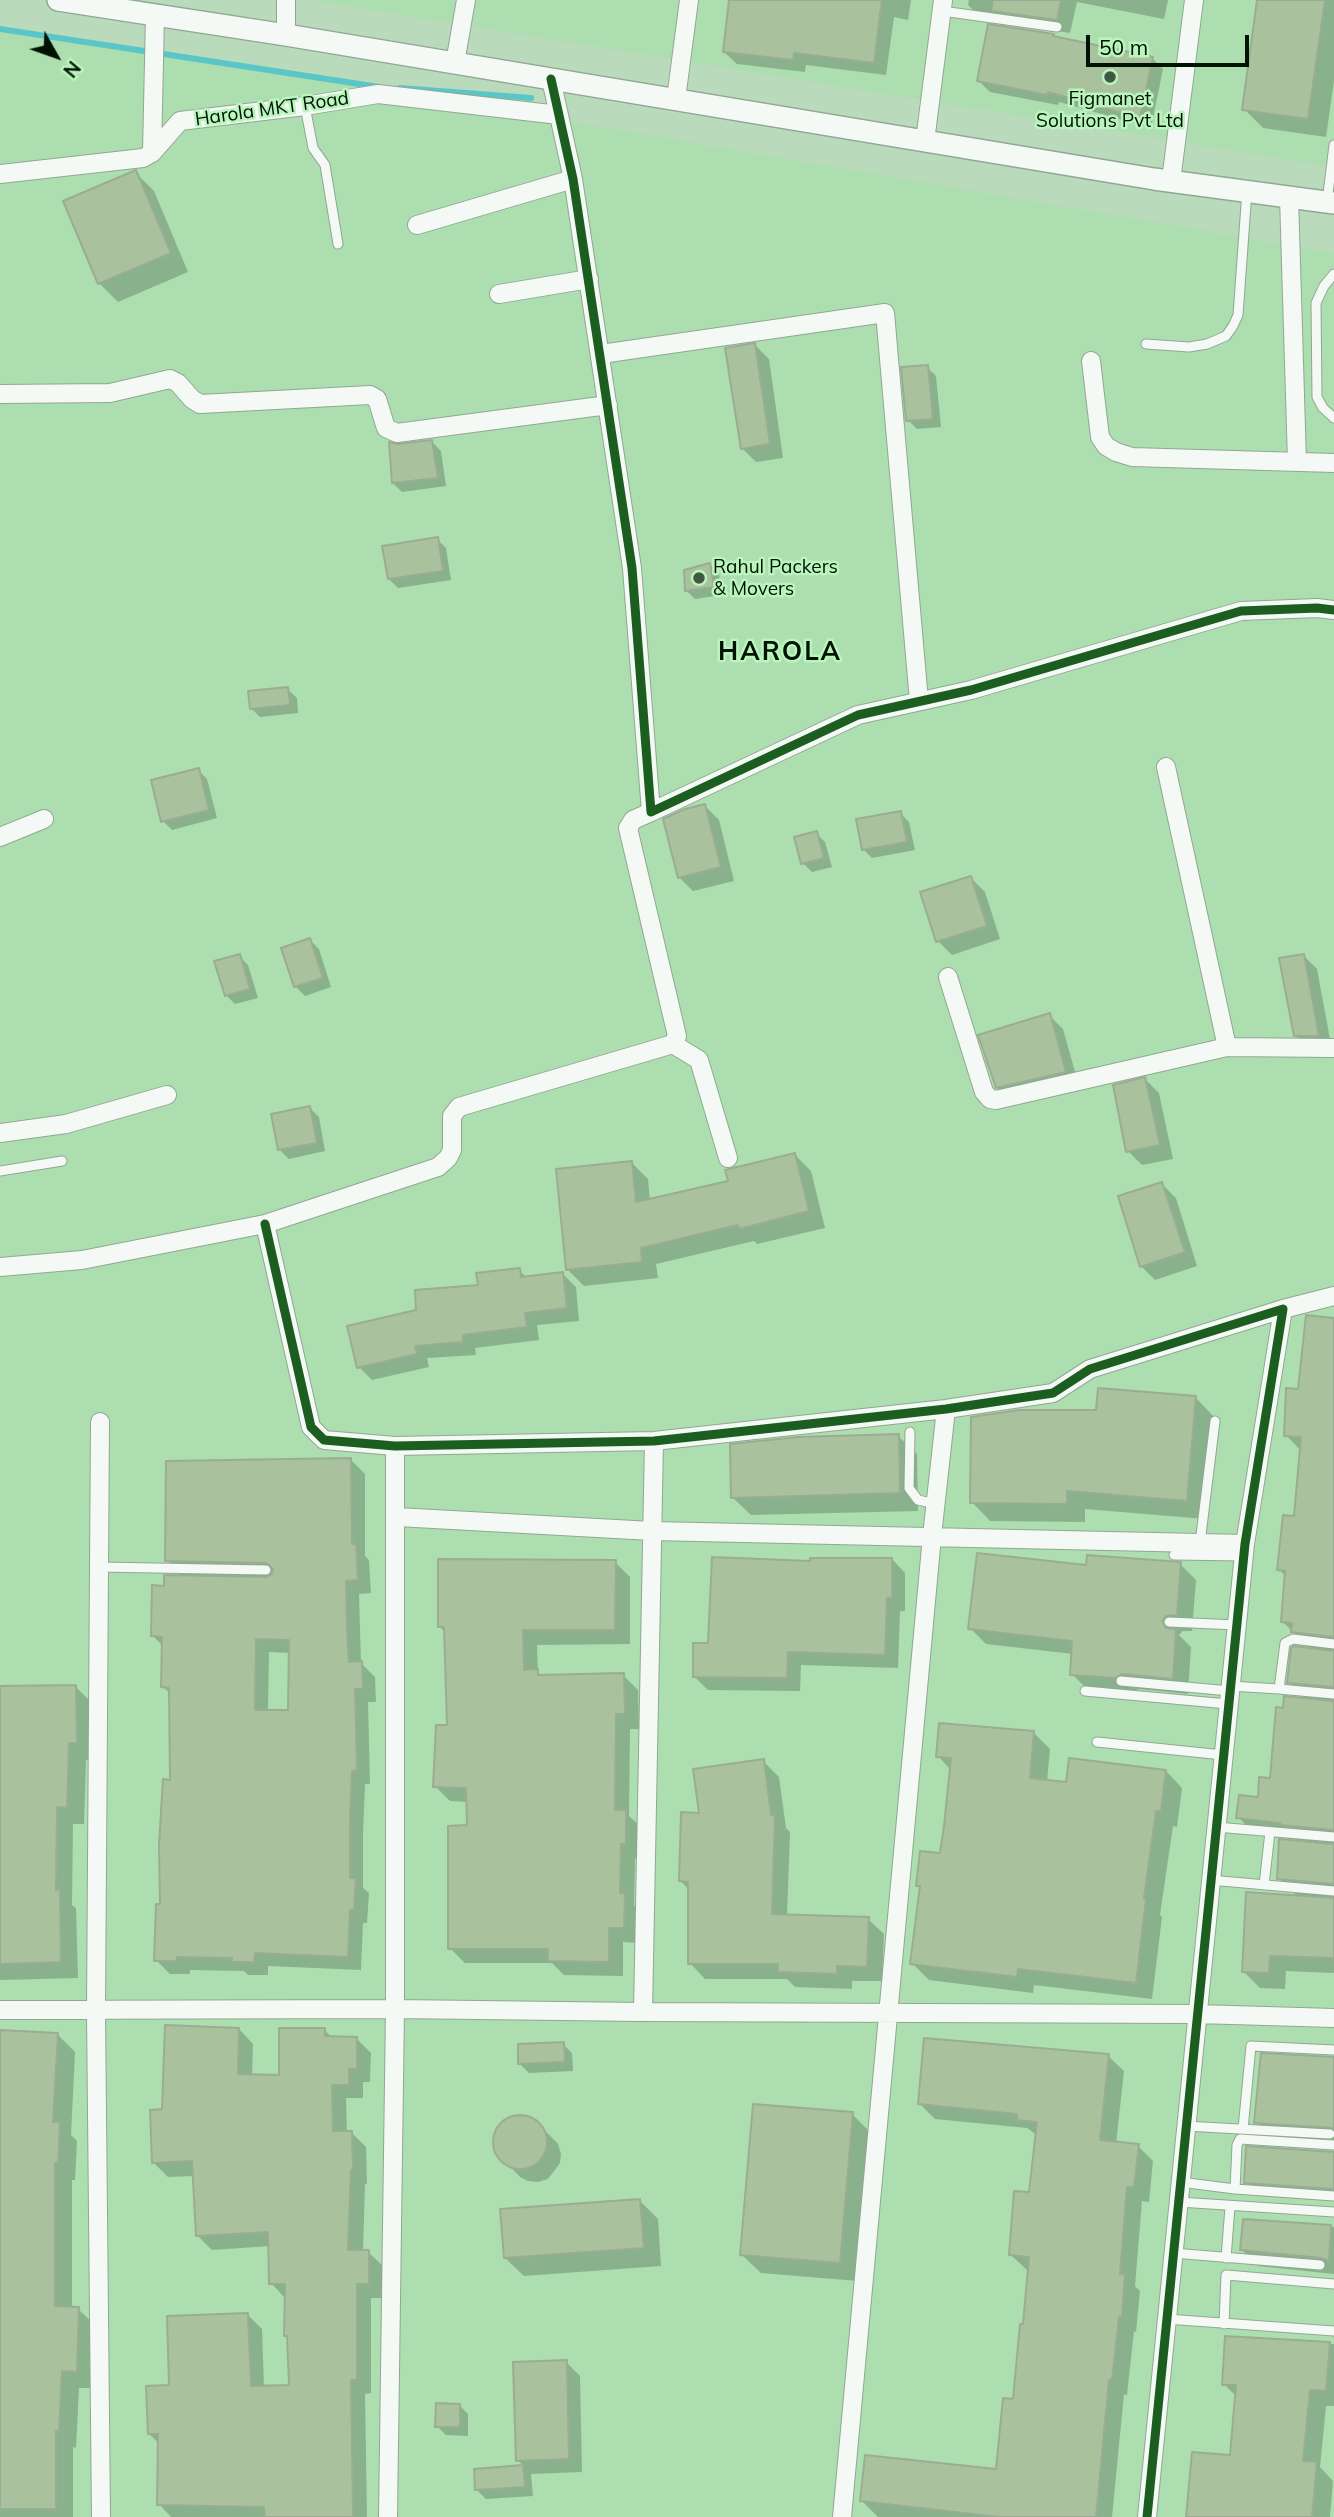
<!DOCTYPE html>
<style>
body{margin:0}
#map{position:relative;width:1334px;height:2517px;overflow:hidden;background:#badabc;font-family:Mulish,sans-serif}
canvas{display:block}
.north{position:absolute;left:21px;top:21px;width:70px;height:70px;-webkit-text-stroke:5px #baf5be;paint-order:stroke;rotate:130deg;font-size:19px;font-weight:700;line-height:28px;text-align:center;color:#001202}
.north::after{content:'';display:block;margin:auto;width:24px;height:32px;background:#001202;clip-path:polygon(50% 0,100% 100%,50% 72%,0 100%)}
.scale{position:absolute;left:1086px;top:35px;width:163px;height:32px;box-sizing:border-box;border:4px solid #001202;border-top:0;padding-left:9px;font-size:21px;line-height:24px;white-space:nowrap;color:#001202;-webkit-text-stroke:5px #baf5be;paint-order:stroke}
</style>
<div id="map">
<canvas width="1334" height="2517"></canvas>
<div class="north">N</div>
<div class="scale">50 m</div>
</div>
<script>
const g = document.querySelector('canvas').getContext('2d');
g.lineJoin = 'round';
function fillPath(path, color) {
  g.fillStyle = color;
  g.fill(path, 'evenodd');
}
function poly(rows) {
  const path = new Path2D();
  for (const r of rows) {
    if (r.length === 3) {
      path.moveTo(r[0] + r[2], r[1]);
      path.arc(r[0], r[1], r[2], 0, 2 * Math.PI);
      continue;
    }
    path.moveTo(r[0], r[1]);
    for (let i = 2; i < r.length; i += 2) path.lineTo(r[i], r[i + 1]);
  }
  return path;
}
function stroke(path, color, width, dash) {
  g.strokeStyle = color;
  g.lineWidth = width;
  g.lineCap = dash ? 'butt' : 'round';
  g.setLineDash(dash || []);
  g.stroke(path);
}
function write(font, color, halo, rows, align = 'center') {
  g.font = font + ' Mulish,sans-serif';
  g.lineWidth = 5;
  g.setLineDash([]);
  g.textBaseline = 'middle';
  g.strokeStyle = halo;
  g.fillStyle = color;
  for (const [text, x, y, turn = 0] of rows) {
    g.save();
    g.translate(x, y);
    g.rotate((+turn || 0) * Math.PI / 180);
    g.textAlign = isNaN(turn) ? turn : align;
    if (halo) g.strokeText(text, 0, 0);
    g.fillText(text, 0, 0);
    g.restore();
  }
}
fillPath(poly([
 [311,0,1334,0,1334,167],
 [0,32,362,86,1334,253,1334,2517,0,2517]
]), '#acdeb0');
fillPath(poly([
 [733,0,911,0,908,20,894,17,886,75,806,65,805,72,737,64,724,52],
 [969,0,1168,0,1164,19,1077,2,1070,33,982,19,968,5],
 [1259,0,1334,0,1334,81,1326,137,1263,128,1244,109],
 [1053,35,1056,39,1152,58,1163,69,1151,128,1059,102,1058,105,990,92,979,81],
 [135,172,154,191,188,272,118,302,99,283],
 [755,345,769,359,783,458,756,462,742,448],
 [927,367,936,376,941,427,917,429,908,420],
 [432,442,441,451,446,486,402,492,393,483,398,446],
 [437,539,446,548,451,580,398,588,389,579],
 [710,565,719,574,722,595,695,599,686,590],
 [287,689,297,698,298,713,260,717,251,708],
 [198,770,207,779,217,818,172,830,163,821],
 [705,806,719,820,734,881,693,891,679,877],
 [900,813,909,822,915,850,872,858,863,849],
 [816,833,825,842,832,867,812,872,803,863],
 [971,878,985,892,1000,939,952,955,938,941],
 [310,940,319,949,331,987,305,996,296,987,283,949],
 [239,956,248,965,258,998,235,1004,226,995],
 [1304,956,1317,969,1332,1050,1309,1049,1295,1035],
 [1049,1015,1063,1029,1079,1086,1011,1101,997,1087],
 [1145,1079,1159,1093,1173,1159,1142,1165,1128,1151],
 [310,1108,319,1117,325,1151,289,1159,280,1150],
 [795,1155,811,1171,825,1228,757,1244,754,1241,656,1264,658,1278,584,1286,567,1269,632,1163,648,1179,650,1201,730,1182],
 [1162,1184,1176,1198,1197,1266,1155,1280,1141,1266],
 [519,1270,527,1278,563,1274,576,1287,579,1321,537,1325,539,1340,475,1348,476,1355,427,1358,429,1367,372,1380,359,1367,418,1311],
 [1334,1320,1334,1973,1286,1971,1285,1989,1260,1988,1244,1972,1298,1897,1279,1878,1300,1840,1255,1834,1238,1817,1259,1798,1271,1780,1284,1710,1307,1700,1289,1682,1312,1651,1283,1622,1286,1577,1279,1569,1296,1518,1301,1451,1286,1435,1300,1391],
 [1196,1398,1214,1417,1205,1519,1085,1509,1085,1522,990,1521,972,1502,1097,1412],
 [898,1436,917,1454,918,1511,751,1515,732,1497],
 [351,1460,365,1474,365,1556,369,1560,371,1593,359,1594,361,1663,375,1677,376,1702,368,1702,370,1784,365,1784,363,1834,363,1888,369,1893,367,1923,363,1923,361,1970,268,1966,268,1975,248,1975,244,1971,190,1970,190,1974,170,1974,156,1960,172,1782,171,1694,163,1687,164,1647,153,1636,166,1587,183,1577,167,1560],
 [269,1652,290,1653,291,1712,268,1712],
 [892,1559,905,1573,905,1611,900,1611,898,1668,801,1665,800,1691,708,1690,694,1676,710,1645],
 [615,1562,630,1577,630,1644,537,1645,538,1672,542,1677,623,1675,638,1690,639,1729,630,1729,629,1816,641,1827,640,1859,635,1858,634,1906,639,1910,639,1943,623,1942,623,1976,564,1975,552,1963,465,1963,450,1948,469,1827,468,1802,450,1801,435,1786,449,1727,446,1633,440,1627],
 [1180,1564,1196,1580,1192,1631,1183,1631,1179,1635,1191,1647,1188,1694,1138,1689,1131,1693,1088,1690,1072,1674,1073,1654,986,1644,970,1628,1087,1567],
 [76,1687,93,1704,94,1759,86,1760,84,1824,73,1824,72,1905,76,1908,78,1978,0,1980,0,1688],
 [1034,1733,1050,1749,1047,1782,1068,1784,1166,1771,1182,1788,1177,1827,1173,1826,1160,1915,1162,1917,1152,1999,1034,1985,1033,1993,929,1980,912,1963,922,1889,918,1885,942,1855,951,1770,938,1756],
 [763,1761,779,1777,786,1828,790,1832,787,1916,868,1919,884,1934,882,1981,852,1981,852,1989,795,1987,787,1979,705,1979,690,1963,689,1890,681,1881,701,1814],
 [239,2029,253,2044,252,2076,280,2077,324,2030,333,2038,356,2038,371,2053,370,2082,363,2082,363,2098,346,2098,347,2133,352,2133,366,2147,367,2184,365,2184,363,2252,368,2252,383,2266,383,2298,371,2298,371,2393,365,2394,367,2517,171,2517,159,2504,160,2444,149,2434,171,2387,248,2315,262,2329,264,2387,290,2387,285,2298,271,2283,270,2246,212,2250,197,2235,195,2176,168,2177,153,2162,164,2111],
 [0,2032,57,2034,75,2052,71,2135,77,2141,75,2180,72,2180,72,2308,78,2309,96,2326,94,2388,79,2388,76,2448,73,2447,73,2517,0,2517],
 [563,2044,572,2053,573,2071,529,2073,520,2064],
 [1108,2056,1124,2071,1116,2144,1138,2146,1153,2161,1149,2202,1142,2201,1135,2286,1140,2291,1136,2332,1134,2331,1127,2395,1124,2394,1112,2517,878,2517,861,2500,997,2471,1014,2401,1025,2326,1030,2270,1027,2270,1011,2255,1030,2194,1037,2135,1027,2128,935,2119,920,2104],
 [1334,2059,1334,2140,1270,2136,1256,2122],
 [852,2114,870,2132,858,2281,761,2273,742,2255],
 [518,2116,527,2117,536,2121,558,2144,561,2154,560,2163,548,2179,538,2182,528,2181,520,2177,498,2154,495,2145,496,2135,500,2126,508,2119],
 [1334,2153,1334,2201,1260,2196,1246,2182],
 [639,2200,658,2219,661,2266,524,2276,505,2258],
 [1245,2221,1334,2227,1334,2274,1258,2266,1241,2249],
 [1227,2337,1334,2344,1334,2406,1326,2406,1320,2467,1333,2481,1330,2517,1188,2517,1231,2457,1237,2397,1224,2384],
 [566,2362,580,2376,582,2472,531,2474,533,2496,486,2499,477,2490,476,2470,524,2467,518,2460],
 [459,2405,468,2414,468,2436,446,2435,437,2426]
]), '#0003');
stroke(poly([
 [0,29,379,87],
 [400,88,531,98]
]), '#5ac6c8', 6);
const building = poly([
 [729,0,882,0,874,63,794,53,793,60,723,52,729,0],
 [993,0,1061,0,1057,20,991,11,993,0],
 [1257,0,1325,0,1308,119,1242,110,1257,0],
 [988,24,1054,34,1053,36,1153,57,1140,118,1048,92,1047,95,977,81,988,24],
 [136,170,171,253,98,284,63,201,136,170],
 [755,343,770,444,741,449,725,348,755,343],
 [928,365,933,419,906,421,901,367,928,365],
 [432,440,438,478,392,483,389,442,398,444,432,440],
 [438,537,443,571,388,579,382,546,438,537],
 [710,563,714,587,685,591,684,570,710,563],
 [288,687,290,705,250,709,248,691,288,687],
 [199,768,209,810,161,822,151,780,199,768],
 [705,804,721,867,678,878,663,819,685,809,705,804],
 [901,811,907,842,862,850,856,819,901,811],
 [817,831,824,858,801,864,794,837,817,831],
 [971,876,987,926,936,942,920,892,971,876],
 [310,938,323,978,294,987,281,948,310,938],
 [240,954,250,989,225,996,214,961,240,954],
 [1304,954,1319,1036,1294,1036,1279,958,1304,954],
 [1050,1013,1066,1072,996,1088,978,1035,1050,1013],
 [1145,1077,1160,1145,1126,1152,1113,1085,1145,1077],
 [310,1106,317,1143,278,1150,271,1114,310,1106],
 [795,1153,809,1211,739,1229,738,1225,641,1248,642,1262,566,1270,556,1169,632,1161,636,1202,728,1181,725,1170,795,1153],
 [1162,1182,1185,1252,1140,1267,1118,1196,1162,1182],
 [520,1268,521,1277,563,1272,567,1308,525,1313,527,1327,463,1335,463,1342,415,1346,417,1354,357,1368,347,1326,416,1310,415,1290,478,1285,476,1273,520,1268],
 [1306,1315,1334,1318,1334,1637,1291,1632,1292,1623,1281,1622,1285,1571,1277,1570,1283,1515,1294,1516,1301,1437,1284,1436,1286,1388,1298,1389,1306,1315],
 [1098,1388,1196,1396,1187,1501,1067,1491,1067,1504,970,1503,971,1417,1019,1410,1096,1410,1098,1388],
 [899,1434,900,1493,731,1498,730,1444,798,1437,899,1434],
 [351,1458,352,1544,356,1544,358,1580,346,1581,347,1631,349,1662,362,1661,363,1689,355,1689,357,1771,352,1771,350,1820,350,1878,356,1878,354,1910,350,1910,348,1957,255,1953,254,1962,232,1962,232,1958,177,1957,177,1961,154,1961,156,1904,160,1904,159,1845,163,1779,170,1780,169,1688,161,1687,162,1637,151,1636,152,1585,164,1586,164,1575,266,1577,272,1574,273,1569,266,1563,165,1561,166,1461,351,1458],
 [256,1639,289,1640,288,1710,255,1710,256,1639],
 [977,1553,1086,1565,1087,1555,1181,1562,1177,1615,1166,1616,1162,1621,1166,1628,1176,1629,1173,1679,1122,1674,1115,1678,1070,1675,1072,1641,968,1629,977,1553],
 [712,1557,810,1561,810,1558,892,1558,892,1598,887,1598,885,1655,788,1652,787,1678,693,1677,693,1643,708,1643,712,1557],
 [438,1559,616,1560,615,1630,523,1630,524,1670,538,1669,538,1675,624,1673,625,1714,616,1714,615,1810,626,1810,626,1844,621,1844,620,1893,625,1893,624,1928,609,1928,609,1962,548,1961,548,1949,448,1949,448,1826,467,1825,466,1788,433,1787,436,1725,447,1725,444,1627,438,1627,438,1559],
 [1294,1646,1334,1651,1334,1687,1287,1683,1291,1648,1294,1646],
 [76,1685,77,1743,69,1743,67,1808,57,1807,56,1890,60,1889,61,1962,0,1964,0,1686,76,1685],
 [1284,1696,1334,1701,1334,1830,1280,1825,1280,1823,1236,1818,1239,1795,1258,1797,1259,1777,1270,1778,1276,1707,1283,1708,1284,1696],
 [939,1723,1034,1731,1030,1778,1066,1782,1069,1758,1166,1770,1161,1811,1156,1811,1144,1898,1146,1899,1136,1983,1018,1969,1017,1977,910,1964,920,1886,916,1886,920,1851,940,1853,944,1826,951,1758,936,1757,939,1723],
 [764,1759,771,1815,775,1815,772,1914,869,1917,867,1967,837,1966,837,1974,778,1972,778,1964,688,1964,688,1882,679,1881,681,1812,699,1813,693,1769,764,1759],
 [1279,1839,1334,1844,1334,1884,1277,1879,1279,1839],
 [1246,1892,1334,1898,1334,1958,1270,1956,1269,1973,1242,1972,1246,1892],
 [165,2025,239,2028,238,2074,279,2075,279,2028,325,2028,325,2036,357,2037,357,2069,349,2069,349,2085,332,2085,333,2131,352,2131,353,2170,351,2170,348,2250,369,2250,369,2284,357,2284,357,2380,351,2380,353,2517,265,2517,264,2507,157,2505,158,2434,148,2434,146,2386,169,2385,167,2316,248,2313,251,2386,289,2385,287,2336,284,2336,285,2284,269,2284,268,2232,196,2236,192,2161,152,2163,150,2110,162,2109,165,2025],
 [0,2030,58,2033,53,2122,60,2122,58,2163,55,2163,55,2306,79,2307,77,2372,62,2371,59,2431,56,2431,56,2509,0,2509,0,2030],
 [924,2038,1109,2054,1100,2140,1139,2144,1134,2187,1127,2187,1120,2274,1125,2274,1122,2317,1119,2317,1112,2380,1109,2380,1096,2517,998,2517,860,2501,865,2455,996,2469,1003,2398,1013,2399,1020,2324,1023,2324,1029,2257,1009,2255,1014,2191,1029,2192,1037,2122,1017,2120,1017,2114,918,2104,924,2038],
 [564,2042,565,2062,518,2064,518,2044,564,2042],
 [1261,2053,1334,2057,1334,2128,1254,2123,1261,2053],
 [753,2104,853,2112,840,2263,740,2255,753,2104],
 [520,2142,27],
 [1246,2146,1334,2152,1334,2189,1244,2183,1246,2146],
 [640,2199,644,2248,504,2258,500,2209,640,2199],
 [1243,2219,1331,2225,1329,2261,1321,2258,1240,2250,1243,2219],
 [1225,2336,1330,2342,1326,2391,1310,2390,1303,2461,1317,2462,1312,2517,1186,2517,1192,2452,1230,2455,1236,2385,1222,2385,1225,2336],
 [567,2360,569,2459,516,2461,513,2362,567,2360],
 [436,2403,460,2404,460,2427,435,2427,436,2403],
 [523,2465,525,2487,475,2490,474,2469,523,2465]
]);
fillPath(building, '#aac19e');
stroke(building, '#9aad93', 2);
const service = poly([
 [942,11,1057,27],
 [305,106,313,148,325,165,338,244],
 [1327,202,1334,145],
 [1334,274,1324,286,1316,303,1317,397,1323,408,1334,418],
 [1146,344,1189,347,1207,344,1226,336,1233,326,1238,315,1247,191],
 [0,1171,62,1161],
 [910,1432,909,1488,918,1500,936,1504],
 [1200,1543,1215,1421],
 [1174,1555,1243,1556],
 [99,1567,266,1570],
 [1169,1622,1237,1625],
 [1121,1681,1230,1691],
 [1230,1686,1279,1689,1285,1643,1293,1639,1334,1644],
 [1279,1689,1334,1694],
 [1085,1691,1228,1704],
 [1097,1742,1223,1755],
 [1216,1827,1334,1837],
 [1210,1880,1334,1891],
 [1264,1885,1270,1832],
 [1185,2126,1330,2134],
 [1243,2129,1251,2046,1334,2050],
 [1334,2145,1240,2139,1237,2145,1235,2189,1334,2196],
 [1180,2182,1235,2189],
 [1179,2202,1334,2212],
 [1173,2253,1320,2265],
 [1226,2258,1230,2207],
 [1166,2319,1334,2331],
 [1224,2324,1226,2275,1334,2284]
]);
const minor = poly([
 [286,35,286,0],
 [455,63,466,0],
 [551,79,573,179,632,568,651,812,858,715,971,690,1241,611,1317,608,1334,610],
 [676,99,689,0],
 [925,141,943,0],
 [152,153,155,15],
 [0,174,143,158,152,153,180,121,305,106,378,94,559,115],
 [1171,181,1194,0],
 [1289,197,1297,462],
 [417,225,573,179],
 [499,294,589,279],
 [601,354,885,313,919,701],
 [1091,361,1100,437,1106,446,1116,452,1132,457,1334,463],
 [0,394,110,393,170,379,178,383,192,399,200,404,370,395,377,399,386,428,397,433,608,405],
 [1166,767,1227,1047],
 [0,837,44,819],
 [948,977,984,1092,990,1099,996,1100,1227,1047,1334,1048],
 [673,1044,699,1060,728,1158],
 [0,1133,66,1124,167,1095],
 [265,1224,311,1427,324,1440,395,1446,654,1441,946,1409,1053,1393,1090,1369,1283,1309,1245,1544,1147,2517],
 [0,1267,82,1260,265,1224,438,1167,448,1158,452,1150,452,1116,459,1107,673,1044,677,1036,628,828,633,820,651,812],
 [1283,1309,1334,1296],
 [100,1422,96,2011,101,2517],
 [397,1517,652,1531,1245,1544],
 [0,2010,395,2009,643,2012,1197,2014,1334,2018],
 [643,2012,654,1441],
 [388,2517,395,2009,395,1446],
 [842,2517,932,1536,946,1409]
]);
const tertiary = poly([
 [58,0,286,35,1154,179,1334,203]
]);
stroke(service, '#90a892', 11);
stroke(minor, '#90a892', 20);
stroke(tertiary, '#90a892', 24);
stroke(service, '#f5f9f5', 9);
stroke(minor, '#f5f9f5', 18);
stroke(tertiary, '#f5f9f5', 21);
stroke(poly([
 [551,79,573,179,632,568,651,812,858,715,971,690,1241,611,1317,608,1334,610],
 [265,1224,311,1427,324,1440,395,1446,654,1441,946,1409,1053,1393,1090,1369,1283,1309,1245,1544,1147,2517]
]), '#1b5e20', 9);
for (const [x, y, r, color] of [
 [1110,77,7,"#415843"],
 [699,578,7,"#415843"]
]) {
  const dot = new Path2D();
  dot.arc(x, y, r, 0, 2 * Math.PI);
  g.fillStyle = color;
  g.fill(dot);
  stroke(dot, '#baf5be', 2.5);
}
write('19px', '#001202', '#baf5be', [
 ["Figmanet",1110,99],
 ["Solutions Pvt Ltd",1110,121],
 ["Rahul Packers",713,567,"left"],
 ["& Movers",713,589,"left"]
]);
write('19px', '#001202', '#baf5be', [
 ["Harola MKT Road",272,109,-8]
]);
g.letterSpacing = '2px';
write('bold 26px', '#001202', '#baf5be', [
 ["HAROLA",780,652]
]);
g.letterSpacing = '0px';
</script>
